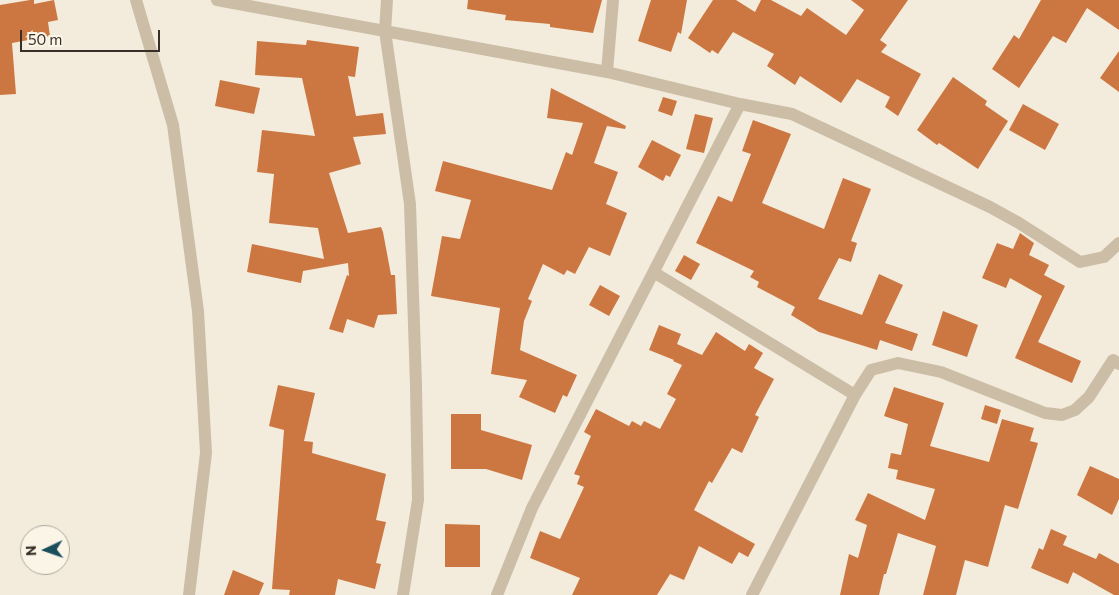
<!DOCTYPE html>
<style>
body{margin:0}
#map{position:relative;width:1119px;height:595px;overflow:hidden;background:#f3ecdc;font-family:Commissioner,sans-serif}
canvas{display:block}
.north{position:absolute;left:20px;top:525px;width:50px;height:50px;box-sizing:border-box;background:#fbf5e8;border:1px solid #ada69b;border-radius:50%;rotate:267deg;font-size:14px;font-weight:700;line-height:20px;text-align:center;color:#382f28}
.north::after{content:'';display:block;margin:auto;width:18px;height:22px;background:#1b4e5c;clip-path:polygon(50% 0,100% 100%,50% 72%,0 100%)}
.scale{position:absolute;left:20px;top:30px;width:140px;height:22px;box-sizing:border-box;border:2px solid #382f28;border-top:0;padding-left:6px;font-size:15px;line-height:18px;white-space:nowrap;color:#382f28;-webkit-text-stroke:4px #fbf5e8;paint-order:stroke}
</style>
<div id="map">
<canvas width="1119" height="595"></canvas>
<div class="north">N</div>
<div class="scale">50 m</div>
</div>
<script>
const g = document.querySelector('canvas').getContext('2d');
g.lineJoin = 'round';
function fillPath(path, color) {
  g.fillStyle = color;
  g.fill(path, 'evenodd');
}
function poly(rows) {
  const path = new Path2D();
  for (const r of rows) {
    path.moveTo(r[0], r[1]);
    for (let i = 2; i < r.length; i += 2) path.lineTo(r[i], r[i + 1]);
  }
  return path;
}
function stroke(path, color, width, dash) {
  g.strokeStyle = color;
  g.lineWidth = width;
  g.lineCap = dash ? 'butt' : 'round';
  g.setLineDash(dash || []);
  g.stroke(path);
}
fillPath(poly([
 [30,0,34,0,34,4,54,0,58,20,48,22,50,36,12,43,16,94,0,95,0,5],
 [468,0,602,0,593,33,550,27,550,24,505,20,506,15,467,9],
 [651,0,687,0,681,34,678,32,671,52,638,41],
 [713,0,736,0,755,12,761,0,771,0,801,16,807,8,846,35,864,10,851,0,908,0,880,40,887,45,881,52,921,74,898,116,885,107,890,97,857,79,841,103,800,76,795,85,767,66,774,54,733,32,718,54,712,50,710,53,688,38],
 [1041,0,1119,0,1119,30,1087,8,1066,43,1053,36,1019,88,992,69,1014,35,1019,39],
 [307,40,359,47,355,77,348,76,356,116,383,113,386,134,353,137,361,164,329,173,348,233,381,227,383,232,391,275,395,275,397,314,378,315,374,328,347,319,343,333,329,329,347,275,349,276,348,263,303,271,301,283,247,272,252,244,324,259,318,228,269,223,274,174,257,172,262,130,315,136,302,78,255,75,257,41,306,45],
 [1119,51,1119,92,1100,78],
 [953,77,987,101,985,105,1008,121,978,169,939,143,937,145,917,130],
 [220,80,260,88,254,114,215,106],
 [551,88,626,126,625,129,607,126,594,163,618,172,606,204,627,213,610,256,589,247,575,274,567,270,564,275,543,264,528,299,532,301,524,321,520,350,577,375,567,397,563,395,555,413,519,397,527,380,491,374,500,308,431,296,442,236,460,239,471,200,435,191,443,161,552,190,566,152,572,155,583,123,547,118],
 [663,97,677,101,672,116,658,111],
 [1023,104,1059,124,1045,150,1009,130],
 [695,114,713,118,704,153,686,149],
 [753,120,791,134,762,203,824,229,843,178,871,189,851,241,857,243,851,262,839,258,818,299,862,315,879,274,903,285,885,323,918,334,912,351,880,340,877,350,819,332,791,315,795,307,757,287,759,282,750,277,754,271,696,243,718,196,732,202,751,154,742,151],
 [652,140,681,155,670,177,666,175,663,181,638,167],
 [1020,233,1034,243,1029,255,1049,265,1044,275,1065,286,1038,342,1081,361,1072,383,1015,358,1042,296,1010,278,1006,288,982,278,997,243,1013,249],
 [684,255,700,264,691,280,675,271],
 [600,285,620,296,609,316,589,305],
 [943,311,978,325,967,357,932,345],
 [659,325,681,334,677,344,702,355,716,332,745,351,749,344,763,353,754,368,774,379,755,415,759,417,742,453,732,448,712,483,709,481,694,510,755,544,748,557,739,552,732,564,699,546,684,580,670,574,657,595,572,595,580,578,530,558,540,531,560,539,584,487,577,484,580,476,574,474,591,436,584,432,596,409,629,426,632,421,641,426,644,421,660,429,676,399,667,394,682,365,673,361,674,360,649,350],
 [278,385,315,393,304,441,313,442,312,453,386,474,376,520,386,522,376,563,381,564,375,589,338,579,335,595,289,595,290,590,272,589,284,430,269,426],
 [894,387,944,403,930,446,989,462,1002,419,1034,428,1030,441,1038,443,1018,509,1005,505,988,567,965,560,956,595,923,595,936,546,898,533,886,574,884,574,879,595,840,595,849,554,858,558,867,525,855,520,868,493,925,520,935,489,896,479,898,470,888,468,891,453,901,455,908,424,884,416],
 [985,405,1001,410,997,424,981,419],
 [451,414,481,414,481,430,532,445,522,480,486,469,451,469],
 [1090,466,1119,479,1119,499,1112,515,1077,495],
 [445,524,480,525,480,567,445,567],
 [1051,529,1067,536,1063,545,1096,559,1099,553,1119,564,1119,595,1114,595,1073,572,1068,584,1031,568,1039,548,1043,550],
 [233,570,264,583,259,595,224,595]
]), '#cc7741');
stroke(poly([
 [136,0,173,125,198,311,206,453,189,595],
 [217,0,607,72,740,104,792,114,990,207,1019,223,1080,262,1104,257,1119,243],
 [387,0,385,31,410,204,416,385,418,500,403,595],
 [607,72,613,0],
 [655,273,855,395],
 [497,595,532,508,740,104],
 [752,595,855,395,871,370,898,363,941,372,1045,413,1062,415,1075,410,1089,397,1113,360,1119,364]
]), '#ccbda7', 12);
</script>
